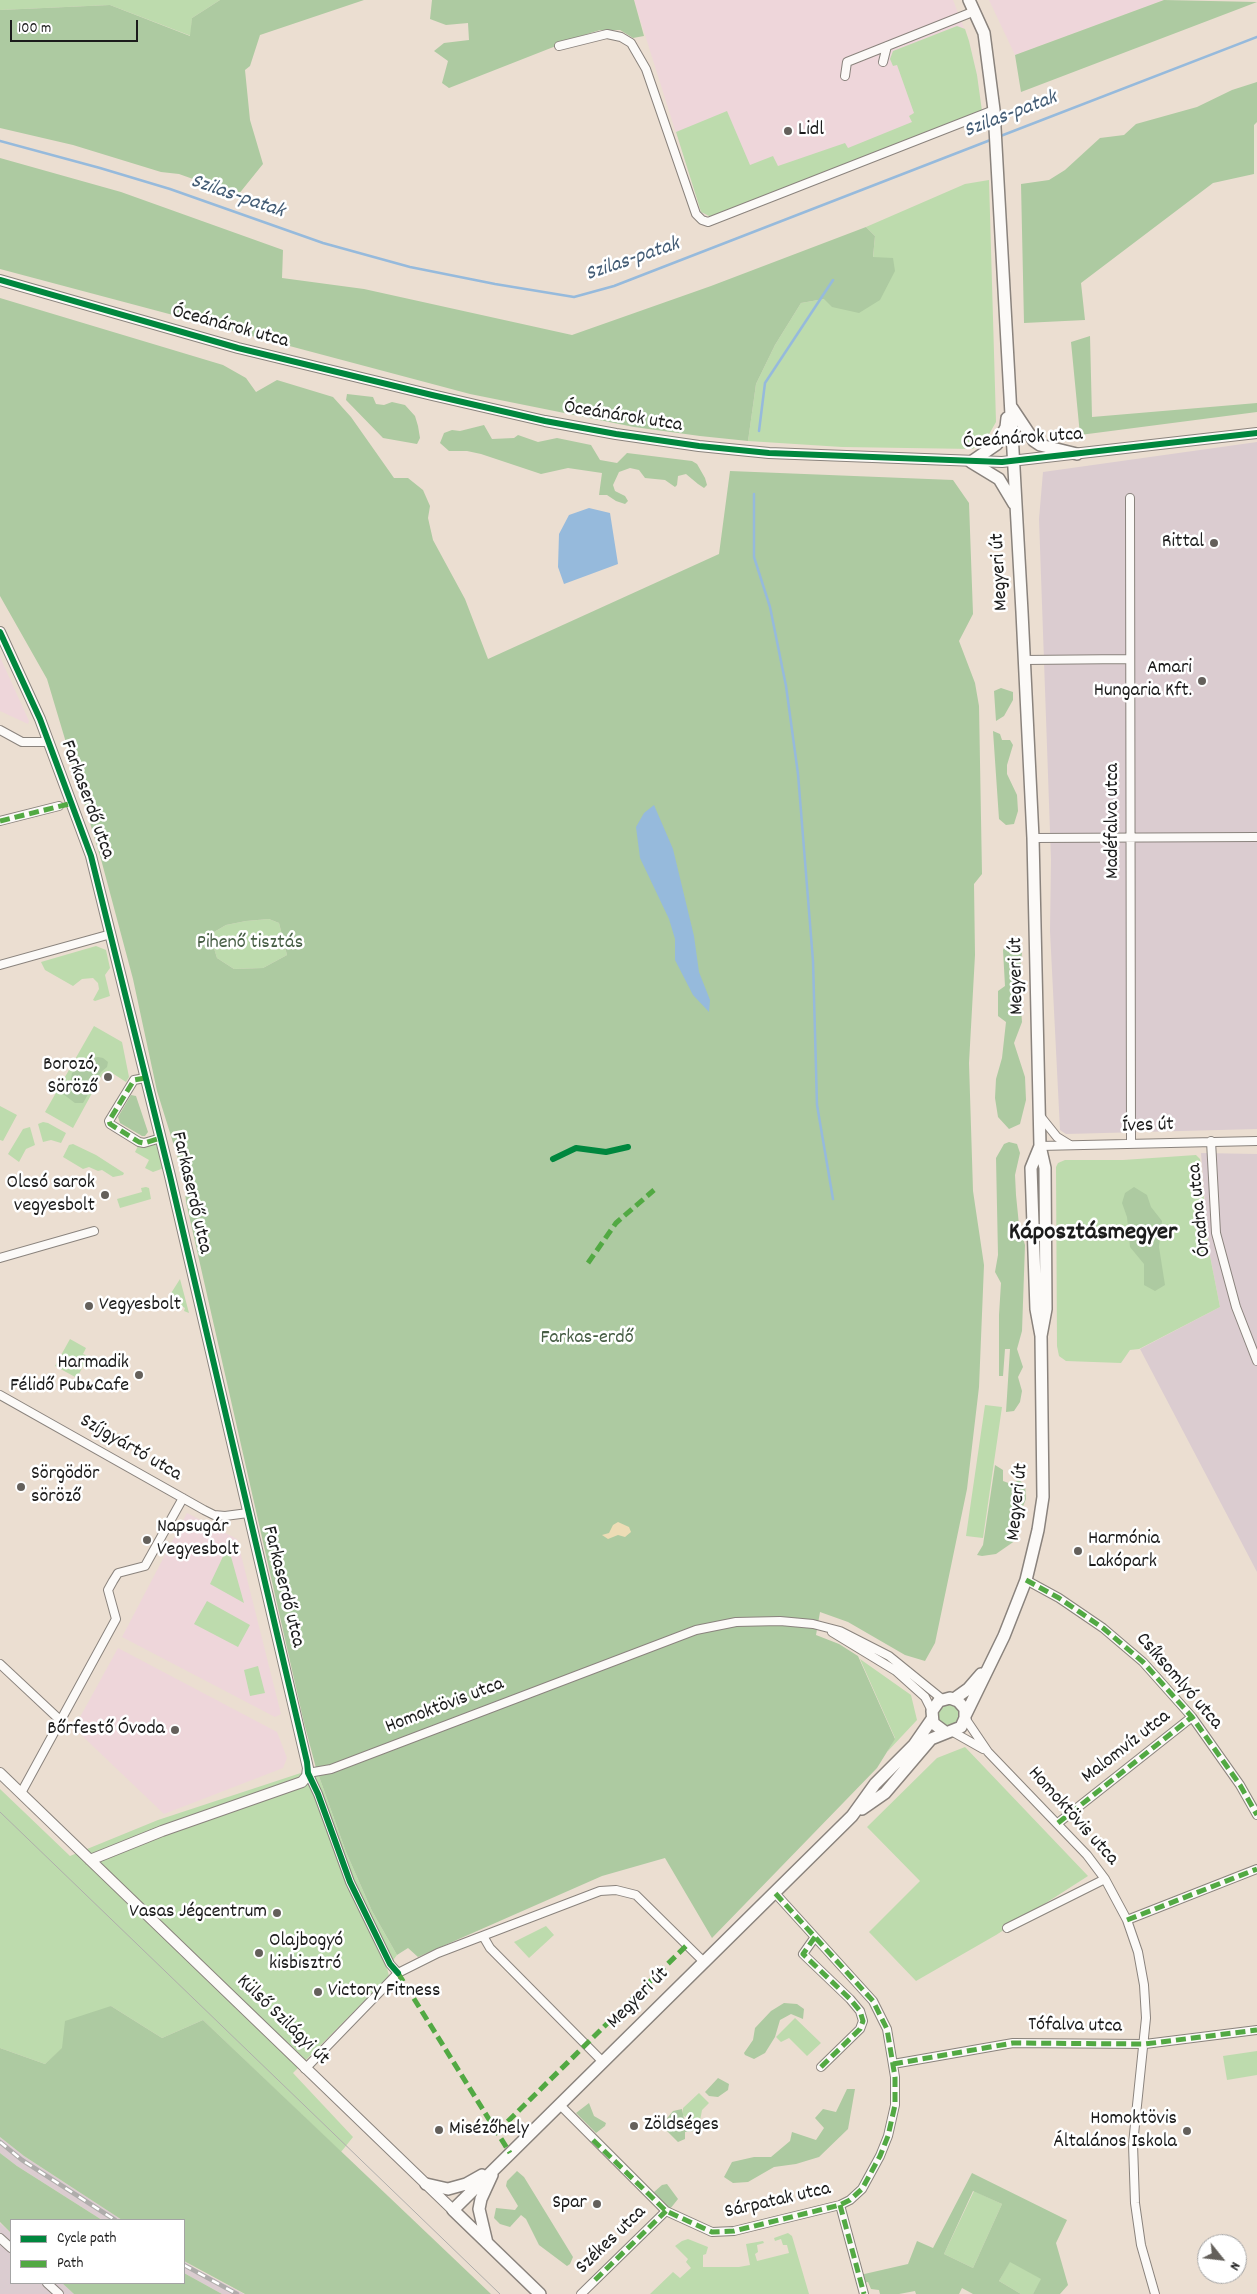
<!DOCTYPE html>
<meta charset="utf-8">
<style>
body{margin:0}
#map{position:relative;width:1257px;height:2294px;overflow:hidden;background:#ebded1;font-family:Dekko,sans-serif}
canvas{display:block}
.legend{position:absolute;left:10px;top:2219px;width:175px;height:65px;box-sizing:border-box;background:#fff;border:1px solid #a4a4a4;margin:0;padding:6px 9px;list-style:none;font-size:15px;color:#1c1c1c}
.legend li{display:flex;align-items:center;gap:10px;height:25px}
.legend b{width:25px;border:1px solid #a4a4a4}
.north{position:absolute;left:1197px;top:2234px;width:50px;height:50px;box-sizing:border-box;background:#fff;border:1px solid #a4a4a4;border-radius:50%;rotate:119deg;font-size:14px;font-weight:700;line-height:20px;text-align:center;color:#1c1c1c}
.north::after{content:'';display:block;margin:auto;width:18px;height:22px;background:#64605b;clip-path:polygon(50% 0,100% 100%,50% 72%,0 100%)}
.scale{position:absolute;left:10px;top:20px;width:128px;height:22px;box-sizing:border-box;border:2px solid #1c1c1c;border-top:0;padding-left:6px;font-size:15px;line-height:18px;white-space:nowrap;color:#1c1c1c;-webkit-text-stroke:4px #fff;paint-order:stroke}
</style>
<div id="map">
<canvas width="1257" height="2294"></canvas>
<ul class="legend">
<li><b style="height:6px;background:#00873e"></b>Cycle path</li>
<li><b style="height:6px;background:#52a943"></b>Path</li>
</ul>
<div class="north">N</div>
<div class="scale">100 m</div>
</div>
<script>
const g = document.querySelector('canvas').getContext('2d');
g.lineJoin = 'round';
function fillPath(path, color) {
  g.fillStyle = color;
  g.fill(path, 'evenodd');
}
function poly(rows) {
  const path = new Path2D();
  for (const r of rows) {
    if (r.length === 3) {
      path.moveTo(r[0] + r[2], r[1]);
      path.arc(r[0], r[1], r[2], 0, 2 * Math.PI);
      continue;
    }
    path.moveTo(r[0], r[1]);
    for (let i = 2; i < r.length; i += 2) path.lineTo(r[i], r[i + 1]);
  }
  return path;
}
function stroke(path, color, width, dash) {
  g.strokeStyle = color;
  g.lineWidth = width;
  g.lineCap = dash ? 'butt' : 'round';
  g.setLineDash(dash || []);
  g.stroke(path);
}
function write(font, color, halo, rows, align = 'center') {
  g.font = font + ' Dekko,sans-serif';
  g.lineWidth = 5;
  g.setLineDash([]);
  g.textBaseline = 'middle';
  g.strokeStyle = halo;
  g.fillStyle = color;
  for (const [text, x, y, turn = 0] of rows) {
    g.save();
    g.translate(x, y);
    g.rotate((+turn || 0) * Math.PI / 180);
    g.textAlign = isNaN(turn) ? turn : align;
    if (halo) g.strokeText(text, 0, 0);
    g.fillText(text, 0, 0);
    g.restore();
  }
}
fillPath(poly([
 [634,0,953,0,969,41,977,75,982,111,705,215,701,212],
 [989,0,1164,0,1015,55],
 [0,657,29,721,28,724,0,711],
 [187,1513,237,1539,281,1714,275,1717,122,1637],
 [118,1648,277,1732,287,1758,283,1768,164,1814,74,1728]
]), '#eed6da');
fillPath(poly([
 [1257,442,1257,1129,1066,1134,1060,1130,1050,931,1051,860,1039,519,1043,472],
 [1201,1153,1257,1154,1257,1572,1140,1349,1220,1307,1209,1251],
 [0,2137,24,2156,122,2220,102,2220,17,2166,0,2153],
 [0,2223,11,2233,11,2283,62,2283,74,2294,0,2294],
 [184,2261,195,2268,244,2294,222,2294,191,2277,184,2273]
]), '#dbccd0');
fillPath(poly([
 [0,0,220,0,192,18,191,36,110,5,0,10],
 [957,26,965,29,969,41,977,75,982,111,711,217,701,212,676,132,727,111,750,165,773,156,778,166,845,143,848,148,912,122,909,116,914,113,897,65,893,66,890,59,893,51],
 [989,180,996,422,988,436,973,449,842,447,748,441,756,384,775,345,801,303,824,299,893,258,873,258,875,236,866,227,965,184],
 [269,919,279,923,287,955,263,968,234,969,217,958,213,945,214,932,226,925,246,921],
 [96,946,106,950,110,968,105,975,110,996,95,1001,93,1000,99,989,98,983,93,978,82,979,73,986,45,970,41,962],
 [94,1026,122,1042,129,1077,126,1082,109,1071,103,1073,73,1128,45,1112],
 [0,1106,17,1115,3,1141,0,1140],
 [43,1122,48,1123,66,1133,61,1143,51,1140,43,1142,38,1124],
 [30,1127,35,1145,26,1149,19,1162,8,1154,23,1129],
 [155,1142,164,1168,153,1172,145,1168,149,1160,135,1152,139,1144],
 [73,1144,96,1155,124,1173,123,1175,113,1177,102,1170,98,1171,89,1167,83,1169,63,1157,69,1145],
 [1196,1155,1200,1159,1209,1251,1220,1307,1139,1349,1130,1350,1121,1363,1066,1361,1059,1356,1057,1346,1056,1167,1058,1163,1065,1160,1123,1160],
 [146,1187,149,1188,151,1199,120,1208,117,1199,142,1192,141,1188],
 [180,1279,189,1313,184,1311,185,1308,168,1298],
 [70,1339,86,1348,83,1354,88,1356,77,1378,55,1366],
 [985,1405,1002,1407,983,1538,966,1536],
 [228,1546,244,1603,210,1584],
 [207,1601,250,1625,238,1647,194,1624],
 [860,1659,911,1695,917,1720,887,1752,895,1738],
 [258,1666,265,1693,250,1696,244,1670],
 [949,1715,11],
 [965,1747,1088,1876,996,1935,916,1981,869,1932,920,1881,867,1827,937,1758],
 [316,1768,346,1852,372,1911,397,1955,387,1968,389,1976,293,2073,353,2137,341,2152,203,2020,162,2038,111,2006,45,2064,0,2048,0,1789,70,1856,158,1820],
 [546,1926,554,1935,529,1958,514,1942],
 [795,2018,821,2043,807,2056,789,2038,781,2042,776,2037],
 [1257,2051,1257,2075,1227,2080,1223,2056],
 [699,2093,709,2103,702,2110,700,2121,691,2122,683,2115,683,2108],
 [974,2191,1002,2204,973,2268,944,2254],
 [788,2233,792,2236,809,2294,650,2294,673,2272,680,2278,691,2268,686,2262,688,2259,675,2246,682,2241,688,2239,708,2247,706,2254,703,2255,703,2267,739,2267,750,2265,746,2244,763,2241,764,2243,757,2245,758,2252,755,2254,757,2261,789,2253,787,2245,783,2245,781,2239,775,2241,774,2238],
 [1010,2261,1042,2279,1033,2294,1021,2294,999,2281]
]), '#bddbad');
fillPath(poly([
 [220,0,364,0,260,35,250,66,245,70,250,120,263,164,238,195,179,174,161,172,73,145,0,128,0,10,110,5,190,36,192,18],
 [432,0,634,0,644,36,633,38,620,30,600,30,584,35,449,88,442,83,448,61,434,51,444,43,469,40,468,23,446,25,430,19],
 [1164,0,1257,2,1021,92,1015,55],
 [1257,82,1257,122,1254,125,1254,174,1213,183,1081,283,1085,320,1024,323,1021,184,1049,180,1065,170,1100,138,1124,135,1136,124,1197,107,1232,90],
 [0,158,121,192,283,250,282,278,364,289,572,335,711,286,866,227,875,236,873,257,893,258,895,271,880,300,859,313,832,307,824,299,801,303,775,345,756,384,748,441,700,436,634,427,470,394,0,269],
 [0,298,223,365,246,378,256,392,277,380,333,397,351,417,394,478,408,478,423,490,430,506,428,518,433,540,465,599,488,659,719,554,730,471,953,480,969,503,973,614,959,641,975,683,979,706,982,874,974,884,975,955,969,1063,973,1191,984,1265,979,1387,967,1489,935,1643,925,1661,905,1655,848,1622,820,1612,816,1635,839,1644,858,1656,895,1739,877,1768,712,1938,665,1858,602,1876,418,1957,408,1948,397,1955,372,1911,346,1852,316,1768,304,1723,186,1202,184,1178,157,1091,133,979,102,863,47,679,0,596],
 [269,919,279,923,287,955,263,968,234,969,217,958,213,945,214,932,226,925,246,921],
 [1090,336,1092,417,1257,403,1257,412,1080,435,1071,342],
 [347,394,373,397,376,404,384,405,392,402,405,405,415,416,418,426,420,438,417,444,383,438,346,400],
 [484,425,492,439,514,438,518,435,538,442,557,438,591,445,600,460,617,463,627,453,692,461,697,464,705,478,707,485,704,488,698,484,686,474,678,476,677,485,675,487,665,480,645,478,639,470,630,468,619,472,613,485,615,491,625,496,628,501,625,504,616,501,607,495,599,495,602,473,568,468,541,474,481,454,467,451,449,451,440,443,444,433,452,430,460,431],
 [1001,688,1013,692,1013,700,1004,716,996,721,994,691],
 [993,731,1000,734,1002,740,1010,740,1013,745,1007,765,1007,774,1017,795,1018,811,1014,824,1006,825,999,819],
 [1009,939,1017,942,1022,953,1019,981,1022,1022,1014,1043,1025,1077,1026,1100,1020,1124,1009,1129,998,1117,995,1098,996,1079,1002,1058,1006,1022,998,1016,998,991,1005,986,1003,950],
 [98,1057,103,1058,108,1062,107,1067,101,1072,83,1103,75,1103,63,1094,70,1083,72,1073,88,1059],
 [131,1095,136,1096,148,1132,145,1136,142,1136,120,1123,118,1117],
 [1009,1142,1017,1144,1020,1153,1015,1175,1016,1195,1019,1225,1025,1245,1022,1331,1017,1349,1023,1367,1018,1377,1022,1391,1020,1402,1014,1411,1006,1412,1010,1349,1005,1349,1003,1376,999,1376,999,1315,1001,1283,995,1272,998,1255,996,1158,1004,1144],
 [1134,1187,1147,1195,1151,1207,1162,1221,1159,1247,1165,1285,1155,1291,1144,1285,1144,1264,1130,1247,1127,1217,1122,1203,1125,1193],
 [995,1465,1003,1470,1003,1481,1011,1484,1019,1480,1025,1485,1026,1499,1019,1516,1019,1538,996,1554,982,1556,977,1555,983,1545],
 [784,2003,797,2004,804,2009,803,2019,791,2014,780,2020,775,2037,765,2053,754,2059,745,2055,744,2053,753,2040,755,2028,771,2011],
 [111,2006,162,2038,203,2020,491,2294,245,2294,184,2261,184,2220,122,2220,24,2156,0,2137,0,2048,45,2064,62,2048,65,2021],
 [718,2078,729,2084,728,2090,718,2097,709,2096,705,2092],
 [847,2089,855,2089,848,2129,819,2157,796,2164,774,2167,748,2182,733,2183,724,2177,732,2162,754,2157,771,2157,790,2141,792,2132,816,2140,824,2128,815,2118,823,2109,836,2112],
 [589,2103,594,2116,606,2123,605,2126,596,2133,576,2113],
 [682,2109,685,2124,690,2122,697,2125,694,2131,685,2132,685,2139,678,2142,667,2131,663,2123,673,2111],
 [0,2153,17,2166,102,2220,11,2220,11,2233,0,2222],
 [517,2171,524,2177,573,2257,570,2264,567,2266,539,2245,526,2219,521,2215,510,2227,500,2224,494,2218,496,2208,515,2210,518,2206,506,2186,507,2181],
 [972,2173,1067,2220,1056,2243,1068,2285,1060,2294,1033,2294,1041,2279,1010,2262,999,2281,1021,2294,973,2294,962,2288,959,2294,916,2294,915,2291,899,2294,880,2294,879,2290,871,2289,868,2282,863,2283,860,2275,908,2264,917,2241,933,2248],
 [973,2191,1002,2204,973,2268,944,2254],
 [667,2184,678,2199,670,2209,660,2201,654,2192,662,2185],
 [184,2273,222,2294,74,2294,62,2283,184,2283]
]), '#adcaa1');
fillPath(poly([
 [618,1522,629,1527,631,1532,625,1537,618,1535,608,1539,602,1535,609,1533,613,1525]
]), '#eddcb5');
fillPath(poly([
 [589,508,610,513,618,564,564,584,558,567,559,534,569,515],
 [654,805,673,849,694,936,699,972,710,1000,709,1012,693,995,675,960,675,939,669,919,640,858,636,827,644,813]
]), '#96badc');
stroke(poly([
 [998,137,1257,37],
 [0,141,100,168,170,189,323,243,410,267,495,284,574,297,614,286,993,139],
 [759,431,765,383,833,280],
 [754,494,754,557,770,607,786,686,798,774,813,961,817,1105,833,1199]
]), '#96badc', 2.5);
const minor = poly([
 [559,46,607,34,621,37,631,43,646,69,696,214,702,220,708,222,994,110],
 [883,62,887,46],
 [845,76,847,62,975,11],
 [1130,498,1131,1144],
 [1024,660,1129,659],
 [0,730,22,742,48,742],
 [0,821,59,806],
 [1033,838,1257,837],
 [0,965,111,934],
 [145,1078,134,1080,109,1121,110,1124,139,1142,144,1143,161,1138],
 [1041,1117,1057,1137,1070,1145],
 [1211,1141,1216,1233,1236,1307,1257,1361],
 [1040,1146,1257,1141],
 [0,1258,94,1231],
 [0,1395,204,1510,214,1515,225,1516,248,1513],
 [1026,1580,1059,1598,1103,1628,1143,1662,1192,1717,1240,1785,1257,1815],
 [832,1632,896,1671,925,1697,932,1711],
 [0,1664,61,1721],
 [965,1718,988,1752,1087,1855,1105,1879,1127,1920,1138,1952,1144,1985,1146,2018,1133,2144,1135,2203,1141,2245,1155,2294],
 [953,1732,983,1749],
 [21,1793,116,1619,108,1590,113,1581,118,1573,145,1566,183,1498],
 [1058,1823,1192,1717],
 [1127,1920,1257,1869],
 [1007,1928,1105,1879],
 [483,1936,490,1948,603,2062],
 [815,1937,803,1954,850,1999,860,2011,863,2021,860,2029,821,2067],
 [398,1973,390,1964,350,1882,318,1794,308,1773,331,1769,696,1630,736,1622,780,1621,813,1624,840,1631,889,1656,942,1699],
 [893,2064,1013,2043,1145,2044,1257,2030],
 [305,2069,398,1973,438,1953,600,1891,616,1890,636,1895,703,1961],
 [560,2105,666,2211,712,2232,734,2231,840,2205,850,2200,862,2189,880,2156,888,2136,895,2105,895,2077,887,2029,873,2001,775,1893],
 [840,2205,864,2294],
 [0,2238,11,2248],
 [47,2283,59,2294],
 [581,2294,666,2211]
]);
const tertiary = poly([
 [0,280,238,348,432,395,545,421,616,434,699,446,769,453,1002,462,1257,433],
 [0,632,40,719,91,856,170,1176,308,1768,307,1776,302,1782,162,1831,90,1860],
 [0,1773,453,2210]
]);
const secondary = poly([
 [969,0,984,33,994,110,1022,612,1033,838,1040,1146,1045,1168,1046,1309,1041,1336],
 [1012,408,1034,441,1040,445,1077,454],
 [1007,418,1006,427,997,444,971,462,999,479,1014,504],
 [954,1699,968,1689,981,1674],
 [966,1714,1004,1636,1026,1580,1038,1530,1043,1497,1041,1336,1036,1309,1031,1168,1040,1146],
 [862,1809,885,1793,931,1739,961,1727,965,1718,965,1709,958,1701,950,1698,939,1701,932,1711,933,1723,945,1732],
 [426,2184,448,2189,466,2184,482,2175],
 [487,2243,479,2209,481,2199,492,2175],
 [540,2294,453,2210,852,1816,875,1784,914,1745,932,1719]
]);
stroke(minor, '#8a837d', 10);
stroke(tertiary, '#8a837d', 12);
stroke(secondary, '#8a837d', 14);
stroke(minor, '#fcfaf8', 8);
stroke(tertiary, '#fcfaf8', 10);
stroke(secondary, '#fcfaf8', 11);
stroke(poly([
 [0,1812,500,2294]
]), '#afadab', 1);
const rail = poly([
 [0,2142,22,2160,115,2220],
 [184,2265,237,2294]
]);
stroke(rail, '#afadab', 4.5);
stroke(rail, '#fff', 2.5, [8]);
stroke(poly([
 [0,821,73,803],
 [145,1078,134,1080,109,1121,110,1124,139,1142,144,1143,161,1138],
 [588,1263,616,1223,654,1190],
 [1026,1580,1059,1598,1103,1628,1143,1662,1192,1717,1240,1785,1257,1815],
 [1058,1823,1192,1717],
 [1127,1920,1257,1869],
 [815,1937,803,1954,850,1999,860,2011,863,2021,860,2029,821,2067],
 [398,1973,510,2153],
 [893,2064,1013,2043,1145,2044,1257,2030],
 [497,2132,687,1945],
 [593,2140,666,2211,712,2232,734,2231,840,2205,850,2200,862,2189,880,2156,888,2136,895,2105,895,2077,887,2029,873,2001,775,1893],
 [840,2205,864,2294],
 [595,2280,666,2211]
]), '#52a943', 5, [10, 5]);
stroke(poly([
 [0,280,238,348,432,395,545,421,616,434,699,446,769,453,1002,462,1257,433],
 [0,632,40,719,91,856,170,1176,307,1762,308,1773,318,1794,350,1882,390,1964,398,1973],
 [553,1159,576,1148,606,1152,628,1147]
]), '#00873e', 6);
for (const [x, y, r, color] of [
 [788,131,5,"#64605b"],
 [1214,543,5,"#64605b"],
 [1202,681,5,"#64605b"],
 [108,1077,5,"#64605b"],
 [105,1195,5,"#64605b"],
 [89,1306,5,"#64605b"],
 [139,1375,5,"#64605b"],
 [21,1487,5,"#64605b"],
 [147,1540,5,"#64605b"],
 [1078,1551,5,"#64605b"],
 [175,1730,5,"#64605b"],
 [277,1913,5,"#64605b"],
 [259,1953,5,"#64605b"],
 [318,1992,5,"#64605b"],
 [634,2126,5,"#64605b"],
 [439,2130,5,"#64605b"],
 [1187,2131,5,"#64605b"],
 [597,2204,5,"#64605b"]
]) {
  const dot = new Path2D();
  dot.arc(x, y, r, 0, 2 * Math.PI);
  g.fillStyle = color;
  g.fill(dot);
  stroke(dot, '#fff', 2);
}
write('20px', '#1c1c1c', '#fff', [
 ["Lidl",798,131],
 ["Rittal",1204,543,"right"],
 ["Amari",1192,669,"right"],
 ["Hungaria Kft.",1192,692,"right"],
 ["Borozó,",98,1066,"right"],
 ["Söröző",98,1089,"right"],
 ["Olcsó sarok",95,1184,"right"],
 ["vegyesbolt",95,1207,"right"],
 ["Vegyesbolt",99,1306],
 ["Harmadik",129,1364,"right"],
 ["Félidő Pub&Cafe",129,1387,"right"],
 ["Sörgödör",31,1475],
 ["söröző",31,1498],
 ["Napsugár",157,1528],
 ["Vegyesbolt",157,1551],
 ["Harmónia",1088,1540],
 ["Lakópark",1088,1563],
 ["Bőrfestő Óvoda",165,1730,"right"],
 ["Vasas Jégcentrum",267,1913,"right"],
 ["Olajbogyó",269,1942],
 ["kisbisztró",269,1965],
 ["Victory Fitness",328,1992],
 ["Homoktövis",1177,2120,"right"],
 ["Általános Iskola",1177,2143,"right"],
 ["Zöldséges",644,2126],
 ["Misézőhely",449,2130],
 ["Spar",587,2204,"right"]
], 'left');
write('20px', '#1c1c1c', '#fff', [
 ["Óceánárok utca",230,328,15],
 ["Óceánárok utca",623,418,9],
 ["Óceánárok utca",1023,440,-4],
 ["Megyeri út",1001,572,-93],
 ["Farkaserdő utca",86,800,70],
 ["Madéfalva utca",1114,821,-90],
 ["Megyeri út",1018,976,-91],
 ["Íves út",1148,1127,-2],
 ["Farkaserdő utca",190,1193,77],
 ["Óradna utca",1201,1210,-96],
 ["Szíjgyártó utca",130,1449,30],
 ["Megyeri út",1019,1502,-84],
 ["Farkaserdő utca",282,1587,76],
 ["Csíksomlyó utca",1178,1682,49],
 ["Homoktövis utca",445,1707,-21],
 ["Malomvíz utca",1127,1748,-38],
 ["Homoktövis utca",1072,1817,48],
 ["Megyeri út",639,1999,-45],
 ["Külső Szilágyi út",282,2021,44],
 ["Tófalva utca",1075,2027,1],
 ["Sárpatak utca",778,2202,-13],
 ["Székes utca",612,2241,-44]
]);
write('20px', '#475e45', '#fff', [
 ["Pihenő tisztás",250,944],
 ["Farkas-erdő",587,1339]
]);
write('italic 21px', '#435c75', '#fff', [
 ["Szilas-patak",1011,116,-21],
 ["Szilas-patak",237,198,19],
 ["Szilas-patak",633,261,-19]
]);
write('bold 25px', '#1c1c1c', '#fff', [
 ["Káposztásmegyer",1093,1235]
]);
</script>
